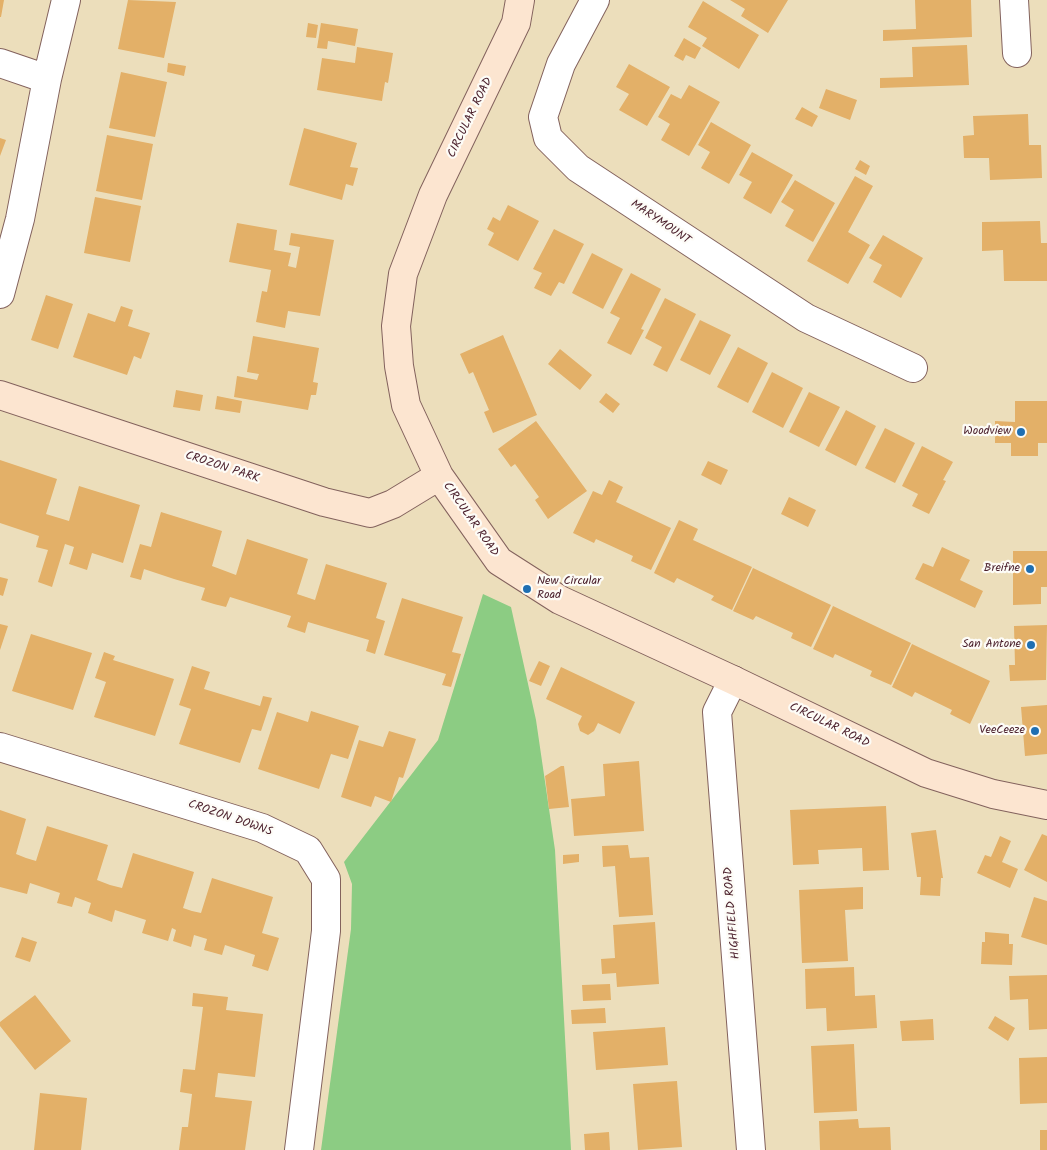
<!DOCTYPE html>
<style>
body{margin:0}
canvas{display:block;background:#ecdebb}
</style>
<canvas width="1047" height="1150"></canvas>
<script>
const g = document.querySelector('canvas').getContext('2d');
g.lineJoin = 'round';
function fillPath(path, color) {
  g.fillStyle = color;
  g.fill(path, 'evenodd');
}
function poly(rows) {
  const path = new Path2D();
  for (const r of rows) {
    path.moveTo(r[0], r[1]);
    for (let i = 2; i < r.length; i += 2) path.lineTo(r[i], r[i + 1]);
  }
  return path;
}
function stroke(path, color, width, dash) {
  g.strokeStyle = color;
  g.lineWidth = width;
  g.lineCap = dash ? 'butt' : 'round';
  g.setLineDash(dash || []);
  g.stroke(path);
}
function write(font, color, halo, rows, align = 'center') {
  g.font = font + ' Kalam,sans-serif';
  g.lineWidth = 4.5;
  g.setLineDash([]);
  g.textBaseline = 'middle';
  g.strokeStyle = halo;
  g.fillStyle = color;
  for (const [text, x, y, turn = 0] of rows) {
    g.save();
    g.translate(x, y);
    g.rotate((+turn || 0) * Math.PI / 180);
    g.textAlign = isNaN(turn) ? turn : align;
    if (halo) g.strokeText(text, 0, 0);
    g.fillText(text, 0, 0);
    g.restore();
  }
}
fillPath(poly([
 [483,594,511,607,536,720,555,850,571,1150,321,1150,351,929,352,884,344,862,438,740]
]), '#8ccc83');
fillPath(poly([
 [0,0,4,0,1,17,0,17],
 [128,0,176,2,164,58,118,49],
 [730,0,788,0,768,33,741,16,745,9],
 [915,0,971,0,972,37,883,41,883,30,916,29],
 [703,1,759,35,739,69,702,46,707,38,688,27],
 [308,23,318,25,316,38,306,37],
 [321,23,358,29,355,46,328,41,327,49,317,48],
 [684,38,701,48,695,59,686,55,683,61,674,56],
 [967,45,969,85,880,88,880,78,913,77,912,47],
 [357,47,393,53,388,83,385,82,382,101,317,90,322,58,355,63],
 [168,63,186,66,184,76,167,72],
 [629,64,670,87,647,126,619,110,629,94,616,87],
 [121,72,167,82,155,137,109,128],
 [689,85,720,102,689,156,661,140,670,124,658,117,671,94,681,99],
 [826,89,857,100,850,120,819,108],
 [802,107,818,116,812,127,795,119],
 [1028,114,1029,145,1041,145,1042,178,990,180,989,158,964,158,963,136,974,135,973,116],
 [711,122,751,145,729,184,701,168,710,152,698,145],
 [304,128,357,143,350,167,358,168,353,186,346,184,342,200,289,185],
 [107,135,153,144,142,200,96,191],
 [0,138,6,140,0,156],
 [752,152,793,175,771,214,743,198,752,182,739,175],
 [860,160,870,166,866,175,855,169],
 [855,176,873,186,848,232,870,245,848,284,807,261],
 [795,180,835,203,813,242,785,226,794,210,781,202],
 [95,197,141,206,130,262,84,253],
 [508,205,539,221,518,261,488,245,494,233,487,229,493,217,500,221],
 [1040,221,1041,243,1047,243,1047,281,1004,281,1003,250,982,251,982,222],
 [237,223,277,230,274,250,291,253,288,266,296,268,300,247,289,245,291,233,334,240,320,316,288,311,285,328,256,322,262,291,267,292,271,270,229,262],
 [554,229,584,244,564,284,559,282,551,296,534,288,542,273,533,269],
 [883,235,923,258,901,298,873,282,882,265,869,258],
 [592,253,623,269,603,309,572,293],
 [631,273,661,289,641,329,644,330,631,355,607,343,620,318,610,313],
 [46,295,73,304,58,349,31,340],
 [665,298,696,314,667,372,653,365,662,347,645,338],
 [121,306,133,310,128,326,150,333,141,359,134,356,127,375,73,357,88,313,115,322],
 [700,320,731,335,710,375,680,360],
 [503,335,537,415,493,433,484,412,489,410,473,372,469,374,460,354],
 [253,336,319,348,313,382,318,383,316,395,311,395,308,410,234,397,237,376,257,380,259,374,247,372],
 [738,347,768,363,748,403,717,387],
 [560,349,592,375,580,390,548,364],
 [772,372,803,388,783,428,752,412],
 [176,390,203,395,200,411,173,407],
 [809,392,840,407,819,447,789,432],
 [606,393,620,404,613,413,599,402],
 [217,396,242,401,240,413,215,409],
 [1015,401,1047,401,1047,443,1038,443,1038,456,1011,456,1011,443,995,443,995,421,1015,422],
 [846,410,876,426,856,466,825,450],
 [536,421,587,491,548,519,535,500,539,497,515,464,511,467,498,449],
 [885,428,915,443,895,483,865,468],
 [922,446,953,462,943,480,946,481,929,514,912,506,918,494,902,486],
 [0,460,57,479,46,514,69,521,79,486,140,505,123,563,92,553,87,570,69,564,74,547,65,544,52,587,38,582,48,550,36,547,39,536,0,523],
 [708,461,728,470,721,485,701,475],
 [609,480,623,487,616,502,671,528,651,570,631,561,633,556,596,539,594,543,573,533,593,491,602,495],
 [789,497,816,510,808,527,781,514],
 [161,512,222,531,212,566,236,575,247,539,308,559,297,594,315,600,326,564,387,583,376,618,385,621,375,654,366,651,369,640,308,622,305,633,287,627,291,616,230,597,226,607,214,604,201,600,205,588,174,579,144,569,141,580,130,577,140,544,151,547],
 [679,520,698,529,693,540,752,567,732,610,711,600,714,596,677,578,674,583,654,573],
 [942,547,970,560,960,580,983,591,975,608,915,579,923,563,933,567],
 [1013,551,1047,551,1047,587,1041,587,1041,604,1013,605],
 [753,568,831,605,811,647,791,638,793,633,756,616,753,620,733,611],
 [0,577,8,579,3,596,0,595],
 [402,598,463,617,452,652,461,654,451,687,442,685,446,674,384,655],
 [833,606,911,643,891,685,870,676,872,671,835,654,833,658,813,649],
 [0,624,8,626,0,650],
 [1047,625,1046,680,1010,681,1009,665,1015,665,1014,626],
 [31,634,92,653,73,710,12,691],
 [912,644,990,681,970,724,950,714,952,710,915,692,912,697,892,687],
 [104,652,115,656,113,660,174,679,155,736,94,717,106,682,95,678],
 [539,661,550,666,541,686,529,681],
 [192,666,210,672,204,689,260,706,263,696,272,698,261,731,252,729,240,763,179,744,191,709,179,705],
 [561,667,635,702,620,734,598,723,594,731,588,735,580,731,578,724,582,716,546,699],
 [1047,705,1047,754,1025,756,1021,707],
 [311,711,359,726,348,759,331,754,319,789,258,769,277,712,308,722],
 [389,731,416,739,403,778,399,777,391,802,375,796,371,807,341,797,359,740,383,747],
 [639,761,644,831,574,836,571,799,605,796,603,764],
 [561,766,564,766,569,807,549,809,545,776],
 [886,806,889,870,863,871,862,848,818,850,819,864,793,865,790,810],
 [0,810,26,819,16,854,26,858,36,861,47,826,108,845,97,880,110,885,122,888,133,853,194,872,183,908,192,911,201,913,212,878,273,897,262,933,279,938,268,971,252,966,255,955,225,945,222,955,204,950,207,939,194,935,191,947,173,941,176,930,172,928,168,941,142,933,146,920,115,910,112,922,88,913,91,903,75,897,72,907,57,903,60,893,30,883,27,894,0,887],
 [936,830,943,878,941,878,940,896,920,895,921,877,917,877,911,833],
 [1042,834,1047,836,1047,882,1024,870],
 [1000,836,1011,841,1002,862,1018,869,1010,888,977,873,985,855,991,857],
 [628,845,630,858,649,857,653,915,619,917,615,866,603,867,602,846],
 [579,854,579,862,563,864,563,855],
 [863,887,863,909,845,910,848,961,802,963,799,890],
 [1034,897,1047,901,1047,945,1021,937],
 [655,922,659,984,617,987,616,973,602,974,601,959,615,958,613,925],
 [985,932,1009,934,1009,944,1013,944,1012,965,981,964,982,942,985,942],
 [22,937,37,942,30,962,15,957],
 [854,967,855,996,875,995,877,1028,827,1031,826,1008,806,1009,805,969],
 [1047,975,1047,1029,1029,1030,1028,999,1010,1000,1009,976],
 [610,984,611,1000,583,1001,582,985],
 [193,993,228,997,226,1010,263,1014,255,1077,218,1073,215,1097,252,1101,245,1150,179,1150,182,1127,188,1127,192,1094,180,1092,183,1069,195,1070,203,1007,192,1006],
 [35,995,71,1041,35,1070,0,1026,0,1022],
 [605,1008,606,1023,572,1024,571,1010],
 [995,1016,1015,1028,1008,1041,988,1028],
 [933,1019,934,1040,902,1041,900,1021],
 [665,1027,668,1065,596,1070,593,1032],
 [854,1044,857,1111,814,1113,811,1046],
 [1047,1057,1047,1103,1020,1104,1019,1058],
 [677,1081,682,1147,638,1150,633,1084],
 [40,1093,87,1098,81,1150,34,1150],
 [858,1119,859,1128,890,1127,891,1150,820,1150,819,1121],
 [1040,1130,1047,1130,1047,1150,1040,1150],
 [609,1132,610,1150,585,1150,584,1134]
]), '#e3b068');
const street = poly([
 [595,0,561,64,543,117,548,138,578,168,806,318,913,368],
 [1014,0,1017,53],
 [0,63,47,79],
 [0,294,20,219,47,79,66,0],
 [733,680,717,712,751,1150],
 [0,747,262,828,308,850,326,879,326,931,299,1150]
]);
const secondary = poly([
 [520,0,516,23,433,195,403,274,396,326,399,366,406,405,439,476,499,561,560,600,733,680,926,773,993,794,1047,805],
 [0,395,324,502,370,513,393,504,439,476]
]);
stroke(street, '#83625d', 30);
stroke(secondary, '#83625d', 30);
stroke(street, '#fff', 28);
stroke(secondary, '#fce5d0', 28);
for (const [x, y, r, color] of [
 [1021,432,5,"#1f6fb2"],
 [1030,569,5,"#1f6fb2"],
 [527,589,5,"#1f6fb2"],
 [1031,645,5,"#1f6fb2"],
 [1035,731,5,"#1f6fb2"]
]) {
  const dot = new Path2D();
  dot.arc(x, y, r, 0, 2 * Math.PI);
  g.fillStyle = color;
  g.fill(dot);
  stroke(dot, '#fdfcf7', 2);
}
write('12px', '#4a1f2b', '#fdfcf7', [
 ["CIRCULAR ROAD",471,118,-64],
 ["MARYMOUNT",660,223,34],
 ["CROZON PARK",222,468,18],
 ["CIRCULAR ROAD",470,520,55],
 ["CIRCULAR ROAD",829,726,26],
 ["CROZON DOWNS",230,819,19],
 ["HIGHFIELD ROAD",733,913,-95]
]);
write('12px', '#4a1f2b', '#fdfcf7', [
 ["Woodview",1011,432],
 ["Breifne",1020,569],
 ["New Circular",537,582,"left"],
 ["Road",537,596,"left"],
 ["San Antone",1021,645],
 ["VeeCeeze",1025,731]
], 'right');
</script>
